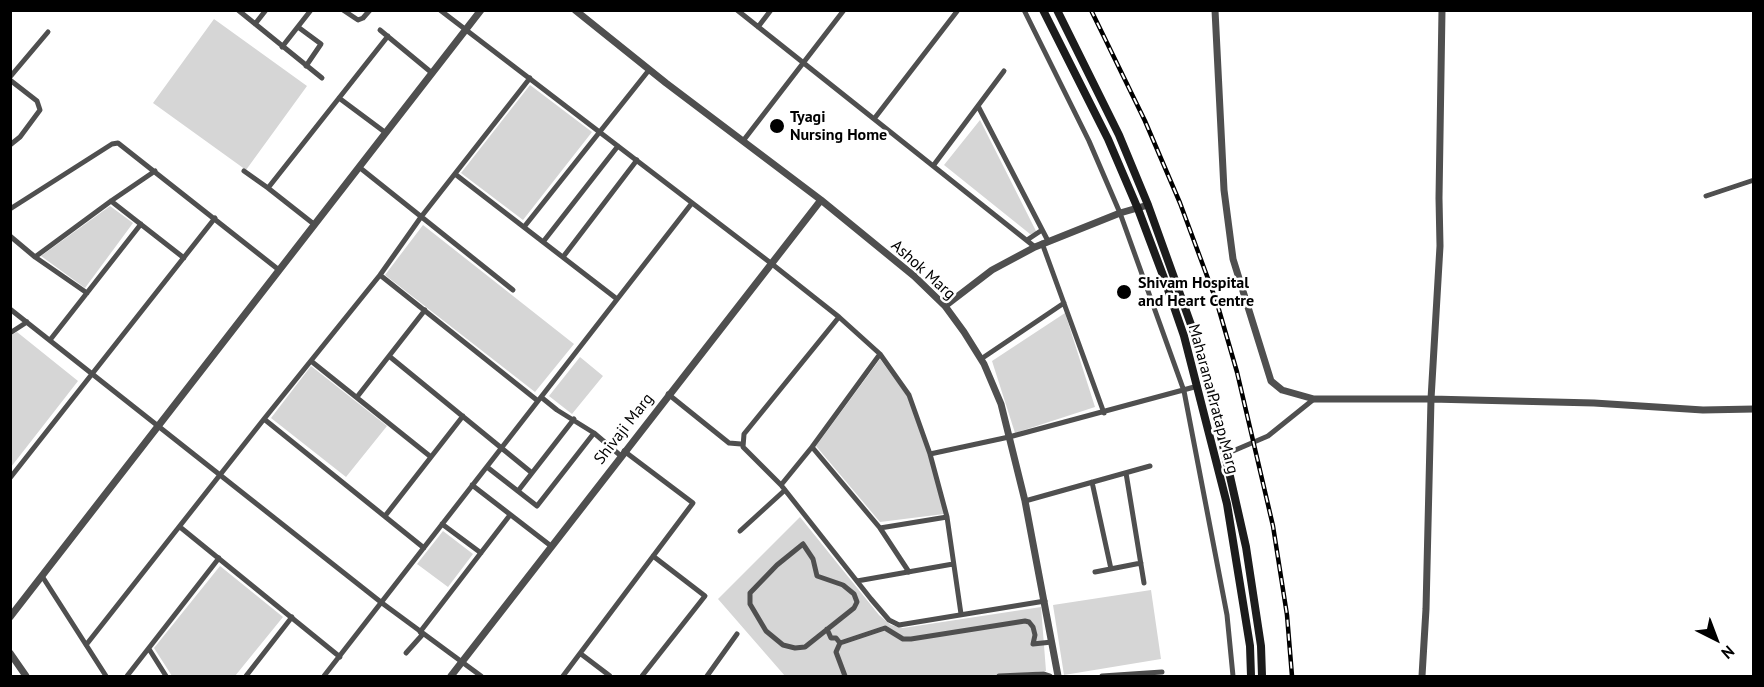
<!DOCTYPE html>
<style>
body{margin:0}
#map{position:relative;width:1764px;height:687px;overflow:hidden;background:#fff;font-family:"PT Sans",sans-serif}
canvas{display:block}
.frame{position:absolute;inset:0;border:12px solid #000;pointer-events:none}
.north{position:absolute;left:1686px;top:609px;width:60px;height:60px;-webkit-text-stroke:4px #fff;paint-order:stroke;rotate:138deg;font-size:16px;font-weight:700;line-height:24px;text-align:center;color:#000}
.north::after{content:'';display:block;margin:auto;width:21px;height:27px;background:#000;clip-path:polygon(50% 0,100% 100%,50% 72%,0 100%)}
</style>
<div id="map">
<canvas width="1764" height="687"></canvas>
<div class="frame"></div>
<div class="north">N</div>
</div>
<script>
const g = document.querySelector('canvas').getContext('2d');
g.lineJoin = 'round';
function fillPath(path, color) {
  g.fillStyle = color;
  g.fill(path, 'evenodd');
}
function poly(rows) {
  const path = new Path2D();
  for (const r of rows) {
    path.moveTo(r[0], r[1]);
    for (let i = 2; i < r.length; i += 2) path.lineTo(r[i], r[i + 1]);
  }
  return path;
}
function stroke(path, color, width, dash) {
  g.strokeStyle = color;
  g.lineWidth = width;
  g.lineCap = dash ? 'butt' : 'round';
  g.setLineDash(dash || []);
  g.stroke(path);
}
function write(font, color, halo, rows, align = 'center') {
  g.font = font + ' "PT Sans",sans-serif';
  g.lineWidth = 5;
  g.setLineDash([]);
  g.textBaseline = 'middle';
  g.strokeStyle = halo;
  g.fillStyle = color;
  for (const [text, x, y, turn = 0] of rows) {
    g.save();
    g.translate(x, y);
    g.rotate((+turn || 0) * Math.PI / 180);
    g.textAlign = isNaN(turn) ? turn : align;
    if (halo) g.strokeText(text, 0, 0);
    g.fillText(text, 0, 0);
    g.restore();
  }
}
fillPath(poly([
 [214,19,307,86,246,170,153,103],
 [530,85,592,132,523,220,461,173],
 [980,120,1037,233,1030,234,944,165],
 [110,206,133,223,85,288,41,256],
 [423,225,574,344,535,392,385,275],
 [1065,313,1095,407,1015,433,992,361],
 [17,332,78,381,11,467,10,336],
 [580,357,603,376,572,414,549,396],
 [880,359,908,397,932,458,944,514,880,522,816,446],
 [311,366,387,426,346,477,271,418],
 [800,517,879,615,891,625,903,628,1041,607,1046,671,991,676,785,676,718,599],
 [443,531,473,554,448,587,417,564],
 [220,566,283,617,235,676,172,676,154,648],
 [1151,590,1161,659,1064,675,1053,605]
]), '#d6d6d6');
stroke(poly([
 [238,10,322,78],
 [343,10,358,20,363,18,370,10],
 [440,10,772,264,839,317,880,354,909,395,930,454,947,517,961,614],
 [737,10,1035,247],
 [1024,10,1089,141,1120,213,1184,391,1227,615,1233,676],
 [255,24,266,10],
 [298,27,321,44,306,66],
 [758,27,771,10],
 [380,30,432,73],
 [282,47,311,10],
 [10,77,48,32],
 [10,80,37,101,40,110,20,137,10,145],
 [339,98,386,133],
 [978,106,1048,241],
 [874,119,958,10],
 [743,141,844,10],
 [933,166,1004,71],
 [359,167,513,290],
 [244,171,268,188],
 [455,174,617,299],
 [1706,196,1754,180],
 [111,201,184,258],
 [10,209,112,144,118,143,279,270],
 [315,225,268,188,388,36],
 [524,227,649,70],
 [10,236,35,257,111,201,155,171],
 [1027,240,1042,230],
 [543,242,618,146],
 [1042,243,1104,413],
 [35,257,87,293],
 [563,257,637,160],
 [380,275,538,401],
 [10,309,382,603,481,676],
 [839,317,744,434,743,447,781,485,871,599,889,620,899,625,1045,601],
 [10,333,27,322],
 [50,340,141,224],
 [389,356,532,473,574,419],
 [981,359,1064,303],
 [311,361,431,457],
 [668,394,729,443,741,444],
 [357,397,425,310],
 [541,397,557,410,594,433,621,456],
 [264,419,424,548],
 [812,447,880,528,947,517],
 [930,454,1009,437,1198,386],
 [1226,454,1268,436,1314,399],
 [487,467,537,506,594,433],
 [1126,473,1144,583],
 [10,478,215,218],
 [1092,482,1111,569],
 [472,485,551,546],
 [781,485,812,447,880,354],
 [518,491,532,473],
 [1025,501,1150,466],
 [385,516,463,416],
 [442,524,481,553],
 [180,527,340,657],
 [880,528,909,572],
 [740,531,785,490],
 [803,544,813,559,817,576,843,585,854,594,857,602,854,608,805,647,795,648,783,645,766,631,750,604,750,593,777,565,803,544],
 [1095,572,1141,563],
 [42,576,106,676],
 [857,581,953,564],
 [827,629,831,638,836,638,840,643,836,652,845,676],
 [420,632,510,515],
 [840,643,885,628,903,639,911,639,1025,621,1029,622,1033,627,1035,635,1033,644,1052,642],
 [86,645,264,419,380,275,421,217,530,78],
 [149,649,166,676],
 [406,653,423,634],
 [581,654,610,676],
 [127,676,219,558],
 [246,676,292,617],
 [324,676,692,203],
 [563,676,693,503,624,451],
 [642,676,705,596,653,556],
 [707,676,737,634],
 [999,676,1044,674,1050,676],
 [1102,676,1162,672]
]), '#4f4f4f', 5);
stroke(poly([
 [575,10,666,83,821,200,914,276,945,306,964,332,984,364,1001,404,1025,501,1058,676],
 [1215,10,1224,190,1233,259,1271,381,1282,390,1314,399,1431,399,1594,403,1703,410,1754,409],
 [945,306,992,270,1035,247,1120,213,1148,205],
 [10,617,481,10],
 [10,653,26,676],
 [451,676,821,200],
 [1422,676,1426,609,1431,399,1440,246,1439,198,1442,10]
]), '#4f4f4f', 7);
stroke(poly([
 [1043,10,1108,139,1138,209,1164,278,1184,336,1227,504,1250,646,1251,676],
 [1057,10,1119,135,1148,205,1194,333,1210,388,1246,547,1261,646,1262,676]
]), '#1c1c1c', 8);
const rail = poly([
 [1091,10,1145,121,1180,203,1217,303,1237,372,1273,526,1287,615,1292,676]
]);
stroke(rail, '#000', 4.5);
stroke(rail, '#fff', 2, [7]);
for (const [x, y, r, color] of [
 [777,126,8,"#000"],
 [1124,292,8,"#000"]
]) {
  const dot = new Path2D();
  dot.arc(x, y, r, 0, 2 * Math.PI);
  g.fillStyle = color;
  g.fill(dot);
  stroke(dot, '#fff', 2);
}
write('bold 16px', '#000', '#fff', [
 ["Tyagi",790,117],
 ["Nursing Home",790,135],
 ["Shivam Hospital",1138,283],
 ["and Heart Centre",1138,301]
], 'left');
write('16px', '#000', '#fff', [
 ["Ashok Marg",923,270,42],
 ["Maharana Pratap Marg",1213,399,75],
 ["Shivaji Marg",624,429,-52]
]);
</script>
